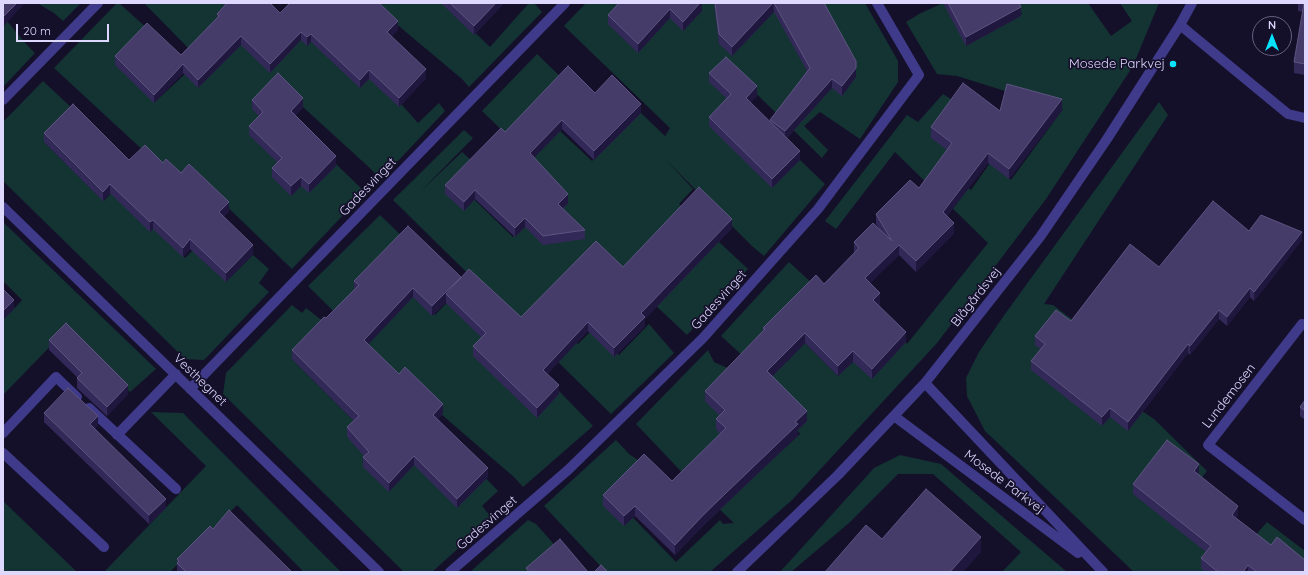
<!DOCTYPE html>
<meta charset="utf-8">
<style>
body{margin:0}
#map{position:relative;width:1308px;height:575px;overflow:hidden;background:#15102a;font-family:Quicksand,sans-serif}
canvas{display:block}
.frame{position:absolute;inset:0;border:4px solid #ded8ff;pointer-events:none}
.north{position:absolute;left:1252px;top:16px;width:40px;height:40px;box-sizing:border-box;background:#15102a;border:1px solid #65607f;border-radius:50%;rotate:0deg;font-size:11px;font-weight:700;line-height:16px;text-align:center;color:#ded8ff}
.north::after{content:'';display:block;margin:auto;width:14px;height:18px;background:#04e2ff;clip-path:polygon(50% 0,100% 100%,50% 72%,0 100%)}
.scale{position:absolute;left:16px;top:24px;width:93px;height:18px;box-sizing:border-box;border:2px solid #ded8ff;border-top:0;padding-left:5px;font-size:12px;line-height:14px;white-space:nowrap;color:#ded8ff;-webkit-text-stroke:3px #15102a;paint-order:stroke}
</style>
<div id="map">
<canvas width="1308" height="575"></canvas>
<div class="frame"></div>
<div class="north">N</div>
<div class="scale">20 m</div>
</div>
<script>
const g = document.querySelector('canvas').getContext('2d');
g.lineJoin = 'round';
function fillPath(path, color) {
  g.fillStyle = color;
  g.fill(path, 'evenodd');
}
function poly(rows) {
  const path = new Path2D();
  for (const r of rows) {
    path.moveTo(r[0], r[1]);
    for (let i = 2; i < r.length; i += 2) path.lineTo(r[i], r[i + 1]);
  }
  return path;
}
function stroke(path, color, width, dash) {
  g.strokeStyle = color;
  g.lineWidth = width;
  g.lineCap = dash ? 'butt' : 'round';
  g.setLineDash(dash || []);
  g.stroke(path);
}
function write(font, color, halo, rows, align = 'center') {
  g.font = font + ' Quicksand,sans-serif';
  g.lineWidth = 3.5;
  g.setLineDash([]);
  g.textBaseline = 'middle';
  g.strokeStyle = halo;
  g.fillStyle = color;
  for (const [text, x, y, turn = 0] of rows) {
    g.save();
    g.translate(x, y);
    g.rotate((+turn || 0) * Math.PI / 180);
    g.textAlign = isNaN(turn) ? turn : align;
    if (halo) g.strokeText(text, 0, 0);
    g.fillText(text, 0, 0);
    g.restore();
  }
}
fillPath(poly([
 [37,3,81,3,63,21,54,13],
 [117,3,119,3,149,30,155,102,200,60,144,3,236,3,300,38,361,3,348,53,402,105,418,123,439,103,445,111,380,180,372,170,303,107,264,98,336,164,365,192,292,269,192,173,160,233,185,258,196,247,229,279,253,255,269,269,259,283,269,292,204,360,185,359,3,181,3,122,43,81,75,111,44,142,104,201,146,153,54,68],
 [375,3,444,3,490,47,529,3,534,3,542,12,469,87,462,79,400,27],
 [586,3,635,3,672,11,695,3,865,3,898,61,898,82,860,139,820,112,804,126,828,150,822,158,729,67,733,102,775,185,799,159,825,184,764,256,753,247,666,160,693,189,679,204,685,209,632,266,665,297,718,241,748,269,687,335,602,255,551,318,578,344,592,330,619,355,649,324,674,353,611,414,393,200,464,130,473,138,420,192,462,152,472,161,454,180,513,237,542,208,508,136,482,111,537,54,564,80,519,125,543,148,560,131,592,161,640,112,665,136,670,128,564,26],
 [943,3,969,44,1022,14,1016,3,1088,3,1111,36,1132,21,1120,3,1159,3,1133,66,1046,199,937,343,792,500,710,572,606,572,544,506,616,440,629,454,644,464,612,496,676,562,720,520,723,524,734,523,694,485,636,424,708,350,714,362,734,371,725,421,729,442,743,487,800,434,797,430,777,387,721,336,789,262,814,285,787,362,805,343,838,376,875,339,906,342,907,344,988,243,895,152,836,229,825,221,907,115,918,122,943,94,957,103,962,145,943,170,971,190,990,163,1011,180,1063,109,957,76,937,74,906,22,919,14],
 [7,21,26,44,35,53,3,87,3,26],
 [1159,102,1168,115,1044,304,1053,305,1117,353,1124,399,1154,419,1207,471,1199,481,1213,553,1221,572,1134,572,985,431,967,396,966,378,979,352,1005,314],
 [380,215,405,239,414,294,435,315,460,289,593,426,523,487,515,478,411,388,308,286],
 [3,222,156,369,130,392,66,330,3,395,3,296,15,308,22,300,3,281],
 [292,305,302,313,306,308,328,325,293,360,357,424,412,401,498,491,482,506,492,518,432,572,404,572,223,394,226,373],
 [151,412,183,413,341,572,304,572,237,505,170,572,104,572,206,466],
 [900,455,941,464,1067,572,1002,572,1021,552,933,474,898,474,849,523,791,572,780,572,874,468],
 [3,501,77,572,3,572],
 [528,520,536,524,560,551,537,572,470,572],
 [1267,522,1305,551,1305,568,1273,555,1253,538]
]), '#133433');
stroke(poly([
 [1180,25,1288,114,1305,118],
 [3,100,98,3],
 [3,207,379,572],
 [1302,324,1208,445,1305,520],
 [925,383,1103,572],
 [190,389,565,3],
 [89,408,176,489],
 [894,416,1078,553],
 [3,433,56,377,77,397],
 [117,435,176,374],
 [3,453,104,547],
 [450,572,568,470,703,338,818,209,836,185,919,75,877,3],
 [737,572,838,475,925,383,1040,237,1107,139,1180,25,1192,3]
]), '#3f3a89', 10);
fillPath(poly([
 [441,3,504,3,474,35],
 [702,3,702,11,683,31,670,18,638,53,608,24,608,15],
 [714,3,824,3,856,77,842,96,832,88,787,138,800,160,772,188,709,126,709,117,727,99,709,82,709,73,757,96,750,102,770,122,770,120,807,71,774,12,732,56,719,44],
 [943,3,1019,3,1021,16,966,46],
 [1298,3,1305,3,1305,75,1294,73,1294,62,1303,12,1298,11],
 [280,13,398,30,391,36,426,78,399,107,369,79,360,88,311,42,307,46,301,40,270,73,241,45,198,88,183,73,154,103,115,65,115,56,181,55,217,18,217,14],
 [595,93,641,113,594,160,562,129,534,157,568,203,563,209,585,230,585,239,543,245,525,227,515,237,475,199,464,211,445,194,445,185,505,132],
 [252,100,303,107,295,116,336,166,309,193,301,186,291,196,272,177,272,168,277,162,249,135,249,126,259,116,252,109],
 [1062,110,1009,179,988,163,947,216,954,233,916,272,899,255,870,283,880,303,879,305,906,342,872,379,853,362,838,376,805,343,772,377,807,421,798,430,798,435,703,526,675,555,635,516,624,526,603,506,603,495,672,481,720,434,716,429,716,419,720,416,705,401,705,391,763,331,763,328,824,284,854,253,854,242,879,228,876,224,876,214,919,188,947,150,931,138,931,127,1000,111],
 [44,133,129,160,163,163,181,173,229,211,223,217,253,254,226,282,190,249,183,257,153,229,150,232,110,193,103,201,44,142],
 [732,228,645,319,645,326,614,357,588,331,547,374,559,394,537,418,473,356,473,346,482,338,446,303,446,302,432,316,413,297,368,344,399,374,443,413,438,419,488,477,457,508,414,465,389,492,363,467,363,457,364,456,347,437,347,427,354,421,292,359,292,350,326,318,354,290,354,281,461,277,521,317,623,267],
 [1249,231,1302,240,1254,301,1250,297,1227,326,1219,319,1190,355,1188,353,1128,431,1110,417,1102,426,1031,370,1031,361,1040,349,1035,345,1035,336,1071,321],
 [49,340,128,394,107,416,77,388,77,378,78,378,49,350],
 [1305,400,1305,420,1300,416,1300,407],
 [44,413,98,425,94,429,166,508,149,524,44,422],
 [1199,473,1198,474,1238,515,1236,518,1305,572,1206,572,1201,568,1201,558,1206,552,1133,494,1133,484],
 [213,529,292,572,177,572,177,559]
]), '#332958');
fillPath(poly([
 [17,3,25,3,3,27,3,17],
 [496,3,504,3,474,35,474,26],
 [700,3,702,3,702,11,683,31,683,22],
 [773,3,774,12,732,56,732,47],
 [1021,7,1021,16,966,46,966,37],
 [670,9,670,18,638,53,638,44],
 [398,21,398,30,387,41,387,32],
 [301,32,301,40,270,73,270,64],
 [311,34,311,42,307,46,307,37],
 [241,36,241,45,198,88,198,80],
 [183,64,183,73,154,103,154,95],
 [856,68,856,77,842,96,842,86],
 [426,69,426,78,399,107,399,98],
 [369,70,369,79,360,88,360,80],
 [832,79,832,88,785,140,785,131],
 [757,86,757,96,746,107,746,98],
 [303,98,303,107,291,120,291,111],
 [1062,99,1062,110,1009,179,1009,169],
 [641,104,641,113,594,160,594,151],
 [562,120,562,129,530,162,530,153],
 [800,151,800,160,772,188,772,179],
 [988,153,988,163,943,222,943,212],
 [336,156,336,166,309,193,309,184],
 [301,177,301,186,291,196,291,186],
 [110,184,110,193,103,201,103,192],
 [475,190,475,199,464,211,464,202],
 [568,194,568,203,558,213,558,204],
 [229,202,229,211,219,221,219,212],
 [525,218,525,227,515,237,515,228],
 [732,219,732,228,645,319,645,326,614,357,614,348,641,313],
 [153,220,153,229,150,232,150,222],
 [954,223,954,233,916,272,916,261],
 [1302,232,1302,240,1254,301,1254,292],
 [190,239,190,249,183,257,183,248],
 [253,245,253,254,226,282,226,273],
 [899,245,899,255,865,288,865,278],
 [461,277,446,294,446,302,432,316,432,306],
 [413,288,413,297,364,349,364,340],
 [1250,288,1250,297,1227,326,1227,317],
 [880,293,880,303,873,310,873,300],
 [14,300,14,309,3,320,3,311],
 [1219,310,1219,319,1190,355,1190,346],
 [588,322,588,331,543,379,543,370],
 [906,332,906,342,872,379,872,369],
 [805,333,805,343,767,382,767,371],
 [1188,344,1188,353,1128,431,1128,422],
 [853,351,853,362,838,376,838,366],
 [128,385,128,394,107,416,107,407],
 [559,385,559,394,537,418,537,408],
 [443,404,443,413,433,424,433,415],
 [1110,408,1110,417,1102,426,1102,417],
 [807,411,807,421,798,430,798,435,703,526,675,555,675,545],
 [98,416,98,425,90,433,90,424],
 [414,456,414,465,389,492,389,483],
 [1199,464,1199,473,1194,480,1194,471],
 [488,468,488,477,457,508,457,499],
 [166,499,166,508,149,524,149,515],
 [635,506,635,516,624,526,624,516],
 [1238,506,1238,515,1232,524,1232,515],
 [981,537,981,552,963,572,950,572],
 [1248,565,1248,572,1243,572]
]), '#1f173e');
const building = poly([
 [3,3,17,3,3,17,3,3],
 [227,3,270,3,280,13,290,3,379,3,398,21,387,32,426,69,399,98,369,70,360,80,311,34,307,37,301,32,270,64,241,36,198,80,183,64,154,95,115,56,147,23,181,55,219,16,217,14,227,3],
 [450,3,496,3,474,26,450,3],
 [619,3,700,3,683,22,670,9,638,44,608,15,619,3],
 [715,3,773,3,732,47,719,34,715,3],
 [774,3,824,3,856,61,856,68,842,86,832,79,785,131,770,120,810,68,774,3],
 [948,3,1019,3,1021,7,966,37,948,3],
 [1304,3,1305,3,1305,64,1294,62,1304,3],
 [726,57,757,86,746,98,800,151,772,179,709,117,731,94,709,73,726,57],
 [568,66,595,93,612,75,641,104,594,151,562,120,530,153,568,194,558,204,585,230,543,236,525,218,515,228,475,190,464,202,445,185,501,128,505,132,568,66],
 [278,73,303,98,291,111,336,156,309,184,301,177,291,186,272,168,282,158,249,126,263,112,252,100,278,73],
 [963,83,1000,111,1007,84,1062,99,1009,169,988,153,943,212,954,223,916,261,899,245,865,278,880,293,873,300,906,332,872,369,853,351,838,366,805,333,767,371,807,411,795,422,798,424,703,515,675,545,635,506,624,516,603,495,644,454,672,481,726,428,716,419,725,410,705,391,765,329,763,328,816,275,824,284,859,248,854,242,873,223,892,241,876,214,910,180,919,188,952,143,931,127,963,83],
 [73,104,129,160,145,145,163,163,166,159,181,173,189,164,229,202,219,212,253,245,226,273,190,239,183,248,153,220,150,222,110,184,103,192,44,133,73,104],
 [699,187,732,219,641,313,645,317,614,348,588,322,543,370,559,385,537,408,473,346,486,333,446,294,469,269,521,317,596,241,623,267,699,187],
 [1213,201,1249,231,1261,215,1302,232,1254,292,1250,288,1227,317,1219,310,1190,346,1188,344,1128,422,1110,408,1102,417,1031,361,1045,344,1035,336,1056,310,1071,321,1130,244,1159,267,1213,201],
 [408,226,461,277,432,306,413,288,364,340,399,374,405,367,443,404,433,415,488,468,457,499,414,456,389,483,363,457,369,452,347,427,359,416,292,350,324,317,326,318,359,285,354,281,408,226],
 [3,289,14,300,3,311,3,289],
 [66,323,128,385,107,407,77,378,82,373,49,340,66,323],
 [68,388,98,416,90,424,166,499,149,515,44,413,68,388],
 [1305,400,1305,411,1300,407,1305,400],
 [1167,440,1199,464,1194,471,1238,506,1232,515,1271,545,1277,537,1305,560,1305,572,1257,572,1248,565,1243,572,1218,572,1201,558,1211,546,1133,484,1167,440],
 [926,489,981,537,950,572,825,572,866,525,882,539,926,489],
 [229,510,292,572,186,572,177,563,179,561,177,559,210,526,213,529,229,510],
 [560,539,588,572,529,572,526,568,560,539],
 [601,565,608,572,594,572,601,565]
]);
fillPath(building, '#453c6a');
stroke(building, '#5d5481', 1);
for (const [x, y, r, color] of [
 [1173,64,4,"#04e2ff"]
]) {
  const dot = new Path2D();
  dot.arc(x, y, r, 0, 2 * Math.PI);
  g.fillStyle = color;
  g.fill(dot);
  stroke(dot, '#15102a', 1.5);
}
write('13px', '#ded8ff', '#15102a', [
 ["Mosede Parkvej",1165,64]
], 'right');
write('13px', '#ded8ff', '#15102a', [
 ["Gadesvinget",368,187,-46],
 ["Blågårdsvej",976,297,-52],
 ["Gadesvinget",719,300,-48],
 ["Vesthegnet",200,380,44],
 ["Lundemosen",1229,396,-52],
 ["Mosede Parkvej",1004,482,37],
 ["Gadesvinget",487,523,-41]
]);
</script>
